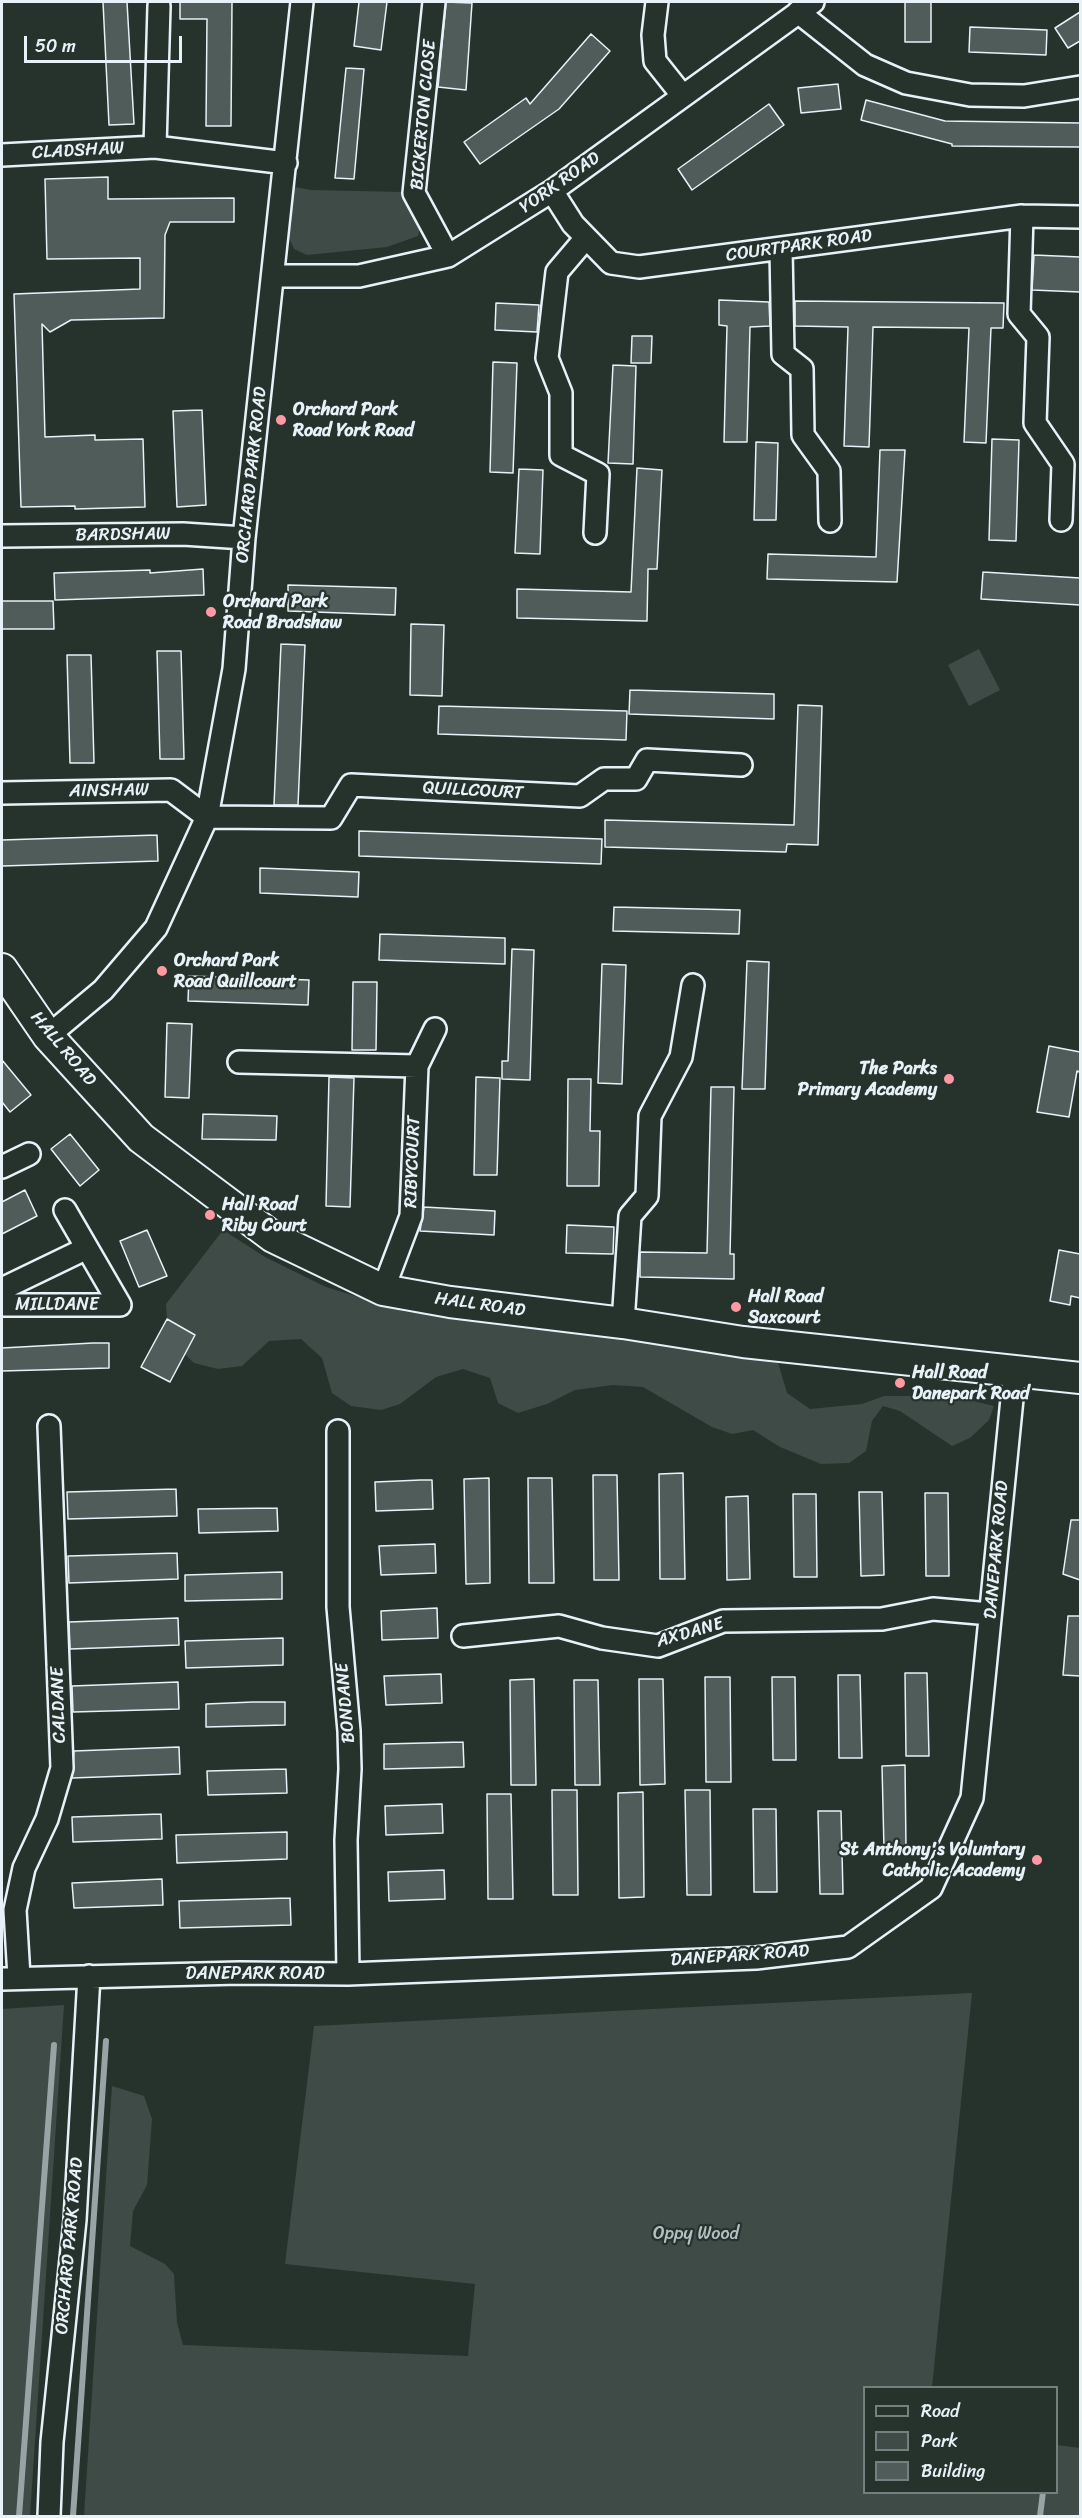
<!DOCTYPE html>
<style>
body{margin:0}
#map{position:relative;width:1082px;height:2518px;overflow:hidden;background:#26332d;font-family:Sriracha,sans-serif}
canvas{display:block}
.frame{position:absolute;inset:0;border:3px solid #e8f1f8;pointer-events:none}
.legend{position:absolute;left:863px;top:2386px;width:195px;height:108px;box-sizing:border-box;background:#26332d;border:2px solid #747f7e;margin:0;padding:8px 10px;list-style:none;font-size:18px;color:#e8f1f8}
.legend li{display:flex;align-items:center;gap:12px;height:30px}
.legend b{width:30px;border:2px solid #747f7e}
.scale{position:absolute;left:24px;top:36px;width:158px;height:27px;box-sizing:border-box;border:3px solid #e8f1f8;border-top:0;padding-left:8px;font-size:18px;line-height:21px;white-space:nowrap;color:#e8f1f8;-webkit-text-stroke:4px #26332d;paint-order:stroke}
</style>
<div id="map">
<canvas width="1082" height="2518"></canvas>
<div class="frame"></div>
<ul class="legend">
<li><b style="height:8px;background:#26332d"></b>Road</li>
<li><b style="height:16px;background:#3e4b47"></b>Park</li>
<li><b style="height:16px;background:#505c59"></b>Building</li>
</ul>
<div class="scale">50 m</div>
</div>
<script>
const g = document.querySelector('canvas').getContext('2d');
g.lineJoin = 'round';
function fillPath(path, color) {
  g.fillStyle = color;
  g.fill(path, 'evenodd');
}
function poly(rows) {
  const path = new Path2D();
  for (const r of rows) {
    path.moveTo(r[0], r[1]);
    for (let i = 2; i < r.length; i += 2) path.lineTo(r[i], r[i + 1]);
  }
  return path;
}
function stroke(path, color, width, dash) {
  g.strokeStyle = color;
  g.lineWidth = width;
  g.lineCap = dash ? 'butt' : 'round';
  g.setLineDash(dash || []);
  g.stroke(path);
}
function write(font, color, halo, rows, align = 'center') {
  g.font = font + ' Sriracha,sans-serif';
  g.lineWidth = 4.5;
  g.setLineDash([]);
  g.textBaseline = 'middle';
  g.strokeStyle = halo;
  g.fillStyle = color;
  for (const [text, x, y, turn = 0] of rows) {
    g.save();
    g.translate(x, y);
    g.rotate((+turn || 0) * Math.PI / 180);
    g.textAlign = isNaN(turn) ? turn : align;
    if (halo) g.strokeText(text, 0, 0);
    g.fillText(text, 0, 0);
    g.restore();
  }
}
fillPath(poly([
 [290,186,311,190,403,192,411,201,421,223,418,236,387,247,307,255,294,249,287,233],
 [979,649,1000,690,969,706,948,665],
 [223,1230,265,1257,326,1287,406,1312,600,1332,777,1359,787,1393,810,1409,862,1404,884,1396,952,1396,994,1406,989,1420,970,1438,952,1446,900,1411,883,1406,872,1421,866,1451,849,1463,821,1464,780,1447,753,1430,732,1434,712,1427,643,1387,613,1385,575,1390,547,1404,518,1413,498,1403,490,1378,463,1369,436,1377,400,1404,381,1410,351,1406,332,1393,322,1358,301,1339,269,1341,242,1366,218,1369,194,1363,168,1338,166,1304],
 [972,1993,932,2387,864,2388,864,2492,1056,2492,1057,2445,1080,2448,1080,2516,84,2516,112,2086,144,2096,152,2119,147,2185,133,2211,130,2246,165,2264,174,2274,177,2323,183,2345,468,2356,475,2284,285,2264,314,2026],
 [64,2005,30,2516,2,2516,2,2009]
]), '#3e4b47');
stroke(poly([
 [19,2516,54,2045],
 [73,2516,106,2041],
 [1040,2516,1043,2492]
]), '#98a3a5', 6);
const building = poly([
 [103,2,127,2,134,124,109,125,103,2],
 [180,2,232,2,231,126,206,126,207,19,180,19,180,2],
 [359,2,387,2,381,50,354,46,359,2],
 [446,2,472,3,466,90,438,87,446,2],
 [905,2,931,2,931,42,905,42,905,2],
 [1080,12,1080,41,1068,48,1055,28,1080,12],
 [970,27,1047,30,1046,55,969,52,970,27],
 [591,34,610,51,559,109,480,164,464,142,526,98,530,104,591,34],
 [346,68,364,69,354,179,335,178,346,68],
 [838,84,841,109,801,113,798,88,838,84],
 [866,100,945,121,1080,123,1080,147,952,146,952,144,861,120,866,100],
 [769,104,784,125,692,190,678,169,769,104],
 [108,177,108,199,234,198,234,222,170,222,165,235,164,318,71,320,50,332,42,324,45,437,95,435,95,440,143,439,145,507,75,509,75,506,21,507,14,294,140,289,140,258,47,259,45,179,108,177],
 [1034,255,1080,257,1080,292,1032,290,1034,255],
 [719,300,769,302,770,326,750,327,747,442,724,442,727,326,719,325,719,300],
 [795,301,1004,303,1003,328,991,328,986,443,964,442,969,328,873,327,869,447,844,446,848,327,795,326,795,301],
 [496,303,539,305,537,332,495,330,496,303],
 [632,336,652,336,651,363,631,363,632,336],
 [493,362,517,363,513,473,490,472,493,362],
 [613,365,636,366,633,464,608,463,613,365],
 [202,410,206,505,177,507,173,411,202,410],
 [992,439,1019,440,1016,541,989,540,992,439],
 [756,442,778,443,776,520,754,520,756,442],
 [880,450,905,450,897,582,767,579,768,554,876,557,880,450],
 [637,468,662,470,657,569,648,569,647,621,517,618,517,589,631,592,637,468],
 [519,469,543,470,540,554,515,553,519,469],
 [203,569,204,595,55,600,54,573,150,570,150,573,203,569],
 [983,572,1080,578,1080,605,981,599,983,572],
 [288,585,396,588,395,615,288,611,288,585],
 [2,601,53,601,54,629,2,629,2,601],
 [411,624,444,625,442,696,410,695,411,624],
 [281,644,305,645,298,805,274,805,281,644],
 [157,651,181,651,184,759,160,759,157,651],
 [67,655,91,655,94,763,70,763,67,655],
 [630,690,774,694,774,719,629,714,630,690],
 [798,705,822,706,818,845,787,844,786,852,605,847,605,820,794,825,798,705],
 [439,706,627,711,626,740,438,734,439,706],
 [359,831,602,839,601,864,359,856,359,831],
 [157,835,158,861,2,866,2,840,157,835],
 [260,868,359,872,358,897,260,893,260,868],
 [614,907,740,910,739,934,613,931,614,907],
 [380,934,505,938,505,964,379,960,380,934],
 [512,949,534,950,530,1080,502,1079,502,1061,508,1061,512,949],
 [747,961,769,962,765,1089,742,1089,747,961],
 [602,964,626,965,622,1084,598,1083,602,964],
 [189,976,309,980,308,1005,188,1001,189,976],
 [353,982,377,982,376,1050,352,1050,353,982],
 [167,1023,192,1024,189,1098,165,1097,167,1023],
 [1049,1046,1080,1052,1080,1072,1077,1071,1069,1117,1037,1112,1049,1046],
 [2,1060,31,1095,10,1112,2,1102,2,1060],
 [329,1077,354,1078,350,1207,326,1206,329,1077],
 [476,1077,500,1078,497,1175,474,1175,476,1077],
 [568,1079,591,1079,590,1131,600,1131,599,1186,567,1186,568,1079],
 [711,1087,734,1087,730,1254,734,1254,734,1279,640,1277,640,1252,707,1253,711,1087],
 [203,1114,277,1116,276,1140,202,1139,203,1114],
 [70,1134,99,1170,80,1186,51,1149,70,1134],
 [25,1190,37,1216,2,1234,2,1202,25,1190],
 [424,1207,495,1211,494,1235,420,1231,424,1207],
 [567,1225,614,1227,613,1254,566,1253,567,1225],
 [147,1230,167,1276,139,1287,120,1241,147,1230],
 [1059,1250,1080,1254,1080,1298,1071,1296,1070,1305,1050,1301,1059,1250],
 [167,1319,195,1335,170,1382,141,1367,167,1319],
 [93,1343,109,1343,109,1368,2,1371,2,1348,93,1343],
 [683,1473,685,1579,660,1579,659,1474,683,1473],
 [593,1475,617,1475,619,1580,594,1580,593,1475],
 [489,1478,490,1583,466,1584,464,1479,489,1478],
 [528,1478,552,1478,554,1583,529,1583,528,1478],
 [421,1480,432,1480,433,1509,376,1511,375,1482,421,1480],
 [176,1489,177,1516,68,1519,67,1492,176,1489],
 [859,1492,882,1492,884,1575,861,1576,859,1492],
 [925,1493,948,1493,949,1576,926,1576,925,1493],
 [793,1494,816,1494,817,1577,794,1577,793,1494],
 [748,1496,750,1579,727,1580,726,1497,748,1496],
 [277,1508,278,1531,199,1533,198,1509,277,1508],
 [1071,1520,1080,1520,1080,1580,1063,1574,1071,1520],
 [435,1544,436,1573,381,1575,379,1546,435,1544],
 [177,1553,178,1579,69,1583,68,1556,177,1553],
 [282,1572,282,1599,185,1601,185,1575,282,1572],
 [437,1608,438,1638,382,1640,381,1611,437,1608],
 [1068,1616,1080,1616,1080,1676,1063,1675,1068,1616],
 [178,1618,179,1645,70,1649,69,1622,178,1618],
 [283,1638,283,1665,186,1668,185,1641,283,1638],
 [905,1673,927,1673,929,1756,906,1756,905,1673],
 [441,1674,442,1703,386,1705,384,1676,441,1674],
 [838,1675,860,1675,862,1758,839,1758,838,1675],
 [705,1677,730,1677,731,1782,706,1782,705,1677],
 [772,1677,795,1677,796,1760,773,1760,772,1677],
 [534,1679,536,1785,511,1785,510,1680,534,1679],
 [639,1679,663,1679,665,1784,640,1785,639,1679],
 [574,1680,598,1680,600,1785,575,1785,574,1680],
 [178,1682,179,1709,73,1712,72,1686,178,1682],
 [253,1702,285,1702,285,1725,206,1727,206,1704,253,1702],
 [463,1742,464,1767,384,1769,384,1744,463,1742],
 [179,1747,180,1774,72,1778,74,1751,179,1747],
 [905,1765,906,1848,884,1849,882,1766,905,1765],
 [286,1769,287,1793,208,1795,207,1771,286,1769],
 [552,1790,577,1790,578,1895,553,1895,552,1790],
 [685,1790,710,1790,711,1895,687,1895,685,1790],
 [643,1792,644,1897,619,1898,618,1793,643,1792],
 [487,1794,511,1794,513,1899,488,1899,487,1794],
 [442,1804,443,1833,386,1835,385,1806,442,1804],
 [753,1809,776,1809,777,1892,754,1892,753,1809],
 [818,1811,841,1811,843,1894,820,1894,818,1811],
 [161,1814,162,1839,73,1842,72,1817,161,1814],
 [287,1832,287,1859,177,1863,176,1835,287,1832],
 [444,1870,445,1899,389,1901,388,1872,444,1870],
 [162,1879,163,1905,74,1908,72,1883,162,1879],
 [290,1898,291,1925,180,1928,179,1901,290,1898]
]);
fillPath(building, '#505c59');
stroke(building, '#e8f1f8', 1.5);
const street = poly([
 [434,2,414,193,448,256],
 [657,2,653,35,655,61,682,95],
 [798,12,865,65,906,83,970,95,1024,96,1080,87],
 [155,147,159,6],
 [2,155,155,147,286,163],
 [552,191,573,224,611,263,639,267,1022,216,1080,217],
 [1022,216,1019,314,1038,337,1035,423,1063,464,1061,520],
 [585,239,557,272,547,358,561,393,561,455,598,474,595,533],
 [781,249,783,354,802,369,803,435,829,471,830,521],
 [274,276,359,276,448,256,552,191,813,2],
 [2,536,183,534,244,538],
 [2,793,171,790,207,817],
 [207,817,331,818,351,785,580,796,604,779,636,779,647,760,741,765],
 [48,1036,103,990,156,928,207,817,234,669,244,538,302,2],
 [239,1062,417,1066],
 [2,1167,29,1154],
 [2,1289,87,1248],
 [383,1290,411,1216,417,1066,435,1029],
 [2,1305,120,1305,65,1210],
 [623,1323,630,1216,647,1196,650,1116,681,1057,693,985],
 [338,1431,338,1607,349,1731,350,1769,346,1840,348,1974],
 [463,1636,559,1626,602,1638,658,1646,723,1621,882,1619,933,1609,990,1614],
 [19,1977,15,1910,24,1868,47,1819,62,1768,49,1426],
 [2,1979,239,1973,348,1974,756,1958,848,1947,931,1888,972,1798,1015,1369],
 [49,2516,52,2442,75,2220,89,1976]
]);
const secondary = poly([
 [2,969,48,1036,141,1138,273,1237,383,1290,450,1302,623,1323,743,1342,1080,1378]
]);
stroke(street, '#e8f1f8', 26);
stroke(secondary, '#e8f1f8', 34);
stroke(street, '#26332d', 21);
stroke(secondary, '#26332d', 30);
for (const [x, y, r, color] of [
 [281,420,6,"#ff9aa2"],
 [211,612,6,"#ff9aa2"],
 [162,971,6,"#ff9aa2"],
 [949,1079,6,"#ff9aa2"],
 [210,1215,6,"#ff9aa2"],
 [736,1307,6,"#ff9aa2"],
 [900,1383,6,"#ff9aa2"],
 [1037,1860,6,"#ff9aa2"]
]) {
  const dot = new Path2D();
  dot.arc(x, y, r, 0, 2 * Math.PI);
  g.fillStyle = color;
  g.fill(dot);
  stroke(dot, '#26332d', 2);
}
write('18px', '#e8f1f8', '#26332d', [
 ["BICKERTON CLOSE",424,115,-85],
 ["CLADSHAW",78,151,-3],
 ["YORK ROAD",560,183,-35],
 ["COURTPARK ROAD",799,246,-8],
 ["ORCHARD PARK ROAD",252,475,-84],
 ["BARDSHAW",123,535,-1],
 ["AINSHAW",109,791,-1],
 ["QUILLCOURT",473,791,3],
 ["HALL ROAD",63,1049,50],
 ["RIBYCOURT",413,1162,-88],
 ["MILLDANE",57,1305],
 ["HALL ROAD",480,1305,8],
 ["DANEPARK ROAD",997,1550,-85],
 ["AXDANE",690,1633,-16],
 ["BONDANE",346,1703,-95],
 ["CALDANE",59,1705,-92],
 ["DANEPARK ROAD",740,1956,-4],
 ["DANEPARK ROAD",255,1974],
 ["ORCHARD PARK ROAD",70,2246,-85]
]);
write('bold 18px', '#e8f1f8', '#26332d', [
 ["Orchard Park",293,410],
 ["Road York Road",293,431],
 ["Orchard Park",223,602],
 ["Road Bradshaw",223,623],
 ["Orchard Park",174,961],
 ["Road Quillcourt",174,982],
 ["The Parks",937,1069,"right"],
 ["Primary Academy",937,1090,"right"],
 ["Hall Road",222,1205],
 ["Riby Court",222,1226],
 ["Hall Road",748,1297],
 ["Saxcourt",748,1318],
 ["Hall Road",912,1373],
 ["Danepark Road",912,1394],
 ["St Anthony's Voluntary",1025,1850,"right"],
 ["Catholic Academy",1025,1871,"right"]
], 'left');
write('18px', '#b5bfc3', '#26332d', [
 ["Oppy Wood",696,2234]
]);
</script>
